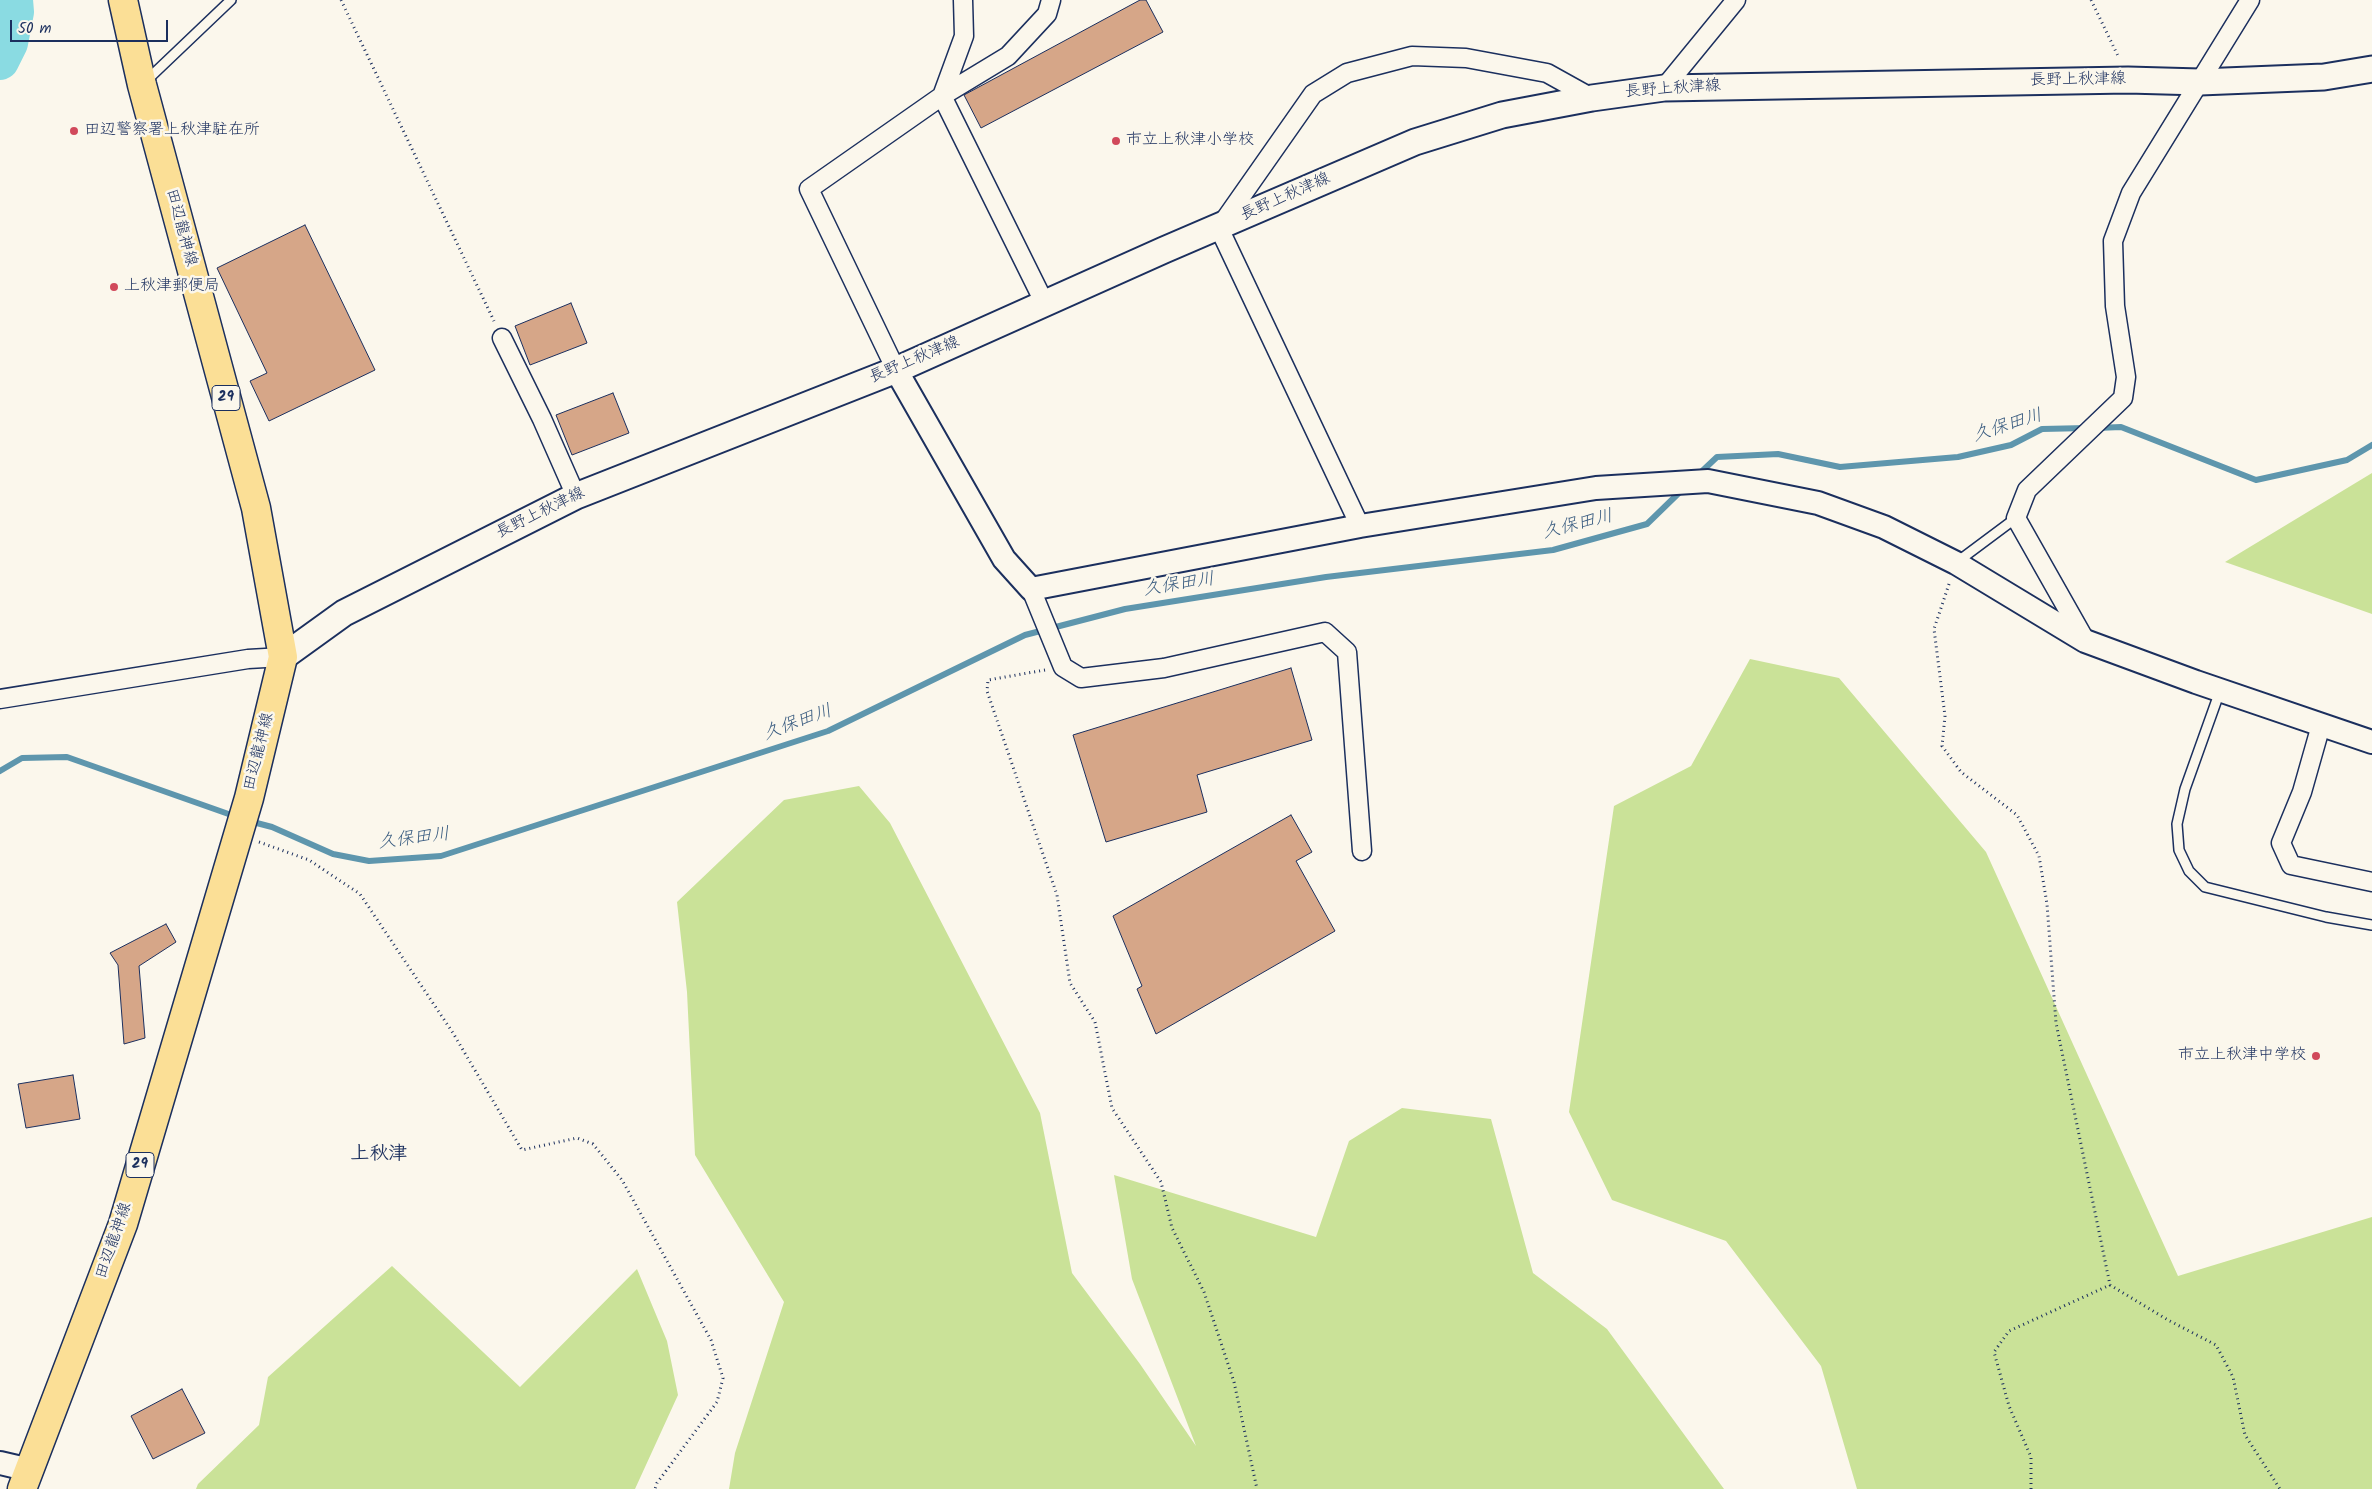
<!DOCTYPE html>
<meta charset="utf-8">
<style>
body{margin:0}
#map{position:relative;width:2372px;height:1489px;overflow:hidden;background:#fbf7ec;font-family:Kalam,sans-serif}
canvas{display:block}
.scale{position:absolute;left:10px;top:20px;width:158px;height:22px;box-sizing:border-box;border:2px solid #1b2f5e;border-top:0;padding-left:6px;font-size:15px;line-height:18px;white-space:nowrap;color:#1b2f5e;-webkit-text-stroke:4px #fbf7ec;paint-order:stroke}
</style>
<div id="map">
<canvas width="2372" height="1489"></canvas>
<div class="scale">50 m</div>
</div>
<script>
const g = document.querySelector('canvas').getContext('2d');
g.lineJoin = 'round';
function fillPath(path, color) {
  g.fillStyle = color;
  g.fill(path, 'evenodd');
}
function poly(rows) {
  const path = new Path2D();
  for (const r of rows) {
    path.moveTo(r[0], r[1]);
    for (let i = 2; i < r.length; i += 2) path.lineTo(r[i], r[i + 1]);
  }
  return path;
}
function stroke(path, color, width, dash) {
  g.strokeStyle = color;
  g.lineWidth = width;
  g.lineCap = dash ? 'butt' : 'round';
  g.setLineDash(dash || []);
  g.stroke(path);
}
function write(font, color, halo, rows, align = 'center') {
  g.font = font + ' Kalam,"Klee One",sans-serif';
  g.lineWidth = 5;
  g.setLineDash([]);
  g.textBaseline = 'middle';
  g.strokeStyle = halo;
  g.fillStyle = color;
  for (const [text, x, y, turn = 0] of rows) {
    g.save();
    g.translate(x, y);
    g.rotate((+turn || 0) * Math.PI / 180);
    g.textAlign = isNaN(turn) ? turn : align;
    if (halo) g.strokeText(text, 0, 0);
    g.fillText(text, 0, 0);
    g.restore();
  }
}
fillPath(poly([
 [2372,473,2372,614,2225,562],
 [1750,659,1839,678,1986,852,2178,1276,2372,1217,2372,1489,1857,1489,1821,1366,1726,1241,1612,1200,1569,1112,1614,806,1691,766],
 [859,786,890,823,1040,1113,1072,1273,1140,1364,1196,1446,1132,1279,1114,1175,1316,1237,1349,1141,1402,1108,1491,1119,1533,1273,1607,1329,1724,1489,729,1489,735,1453,784,1302,695,1155,687,992,677,902,784,800],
 [392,1266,520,1387,637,1269,667,1341,678,1395,635,1489,196,1489,198,1484,259,1425,268,1377]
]), '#cae298');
stroke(poly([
 [2097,428,2121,427,2256,480,2347,460,2372,445],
 [1699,474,1717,457,1778,454,1840,467,1958,457,2011,445,2042,429,2087,428],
 [0,771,22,758,67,757,237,817],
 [249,821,272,827,333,854,369,861,441,856,828,731,1025,635,1125,609,1326,577,1553,550,1647,524,1684,488]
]), '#5e96ad', 6);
stroke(poly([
 [0,61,9,43,15,12,14,0]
]), '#8adbe2', 38);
const building = poly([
 [1140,0,1146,0,1163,32,981,128,964,95,1140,0],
 [305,225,375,370,269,421,250,381,267,373,217,268,305,225],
 [571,303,587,343,530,365,515,326,571,303],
 [613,393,629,433,572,455,556,415,613,393],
 [1291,668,1312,740,1197,775,1207,812,1106,842,1073,735,1291,668],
 [1291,815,1312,852,1296,861,1335,931,1156,1034,1137,989,1142,986,1113,916,1291,815],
 [166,924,176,942,139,966,145,1038,124,1044,118,965,110,953,166,924],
 [73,1075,80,1119,26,1128,18,1084,73,1075],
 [182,1389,205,1433,153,1459,131,1416,182,1389]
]);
fillPath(building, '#d6a688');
stroke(building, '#1b2f5e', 1);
const service = poly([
 [146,81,231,0],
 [1957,562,2016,518],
 [2220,691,2185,789,2177,824,2179,850,2189,871,2205,887,2326,917,2372,925]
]);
const minor = poly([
 [963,0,964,36,942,96,1045,304],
 [1664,88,1736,0],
 [502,338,542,419,576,496],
 [896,370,809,189,942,96,1008,56,1047,14,1051,0],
 [1360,526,1219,228,1313,94,1347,73,1412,56,1466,58,1547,73,1592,98],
 [1031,589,1063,667,1081,678,1164,668,1325,632,1347,652,1362,851],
 [2085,640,2016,518,2027,490,2123,398,2126,377,2115,306,2113,241,2131,193,2250,0],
 [0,699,248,659,283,657],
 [2321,725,2302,792,2281,843,2291,865,2372,882]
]);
const tertiary = poly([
 [896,370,1004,559,1031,589,1360,526,1596,488,1708,481,1818,503,1884,527,1956,563,2085,641,2196,682,2372,742],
 [0,1463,30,1470]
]);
const secondary = poly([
 [283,657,344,613,576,496,896,370,1164,250,1415,142,1502,115,1592,98,1664,88,2128,80,2200,82,2324,77,2372,69]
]);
const primary = poly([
 [22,1489,123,1224,249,798,283,657,256,508,142,85,123,0]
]);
stroke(service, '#1b2f5e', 12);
stroke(minor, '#1b2f5e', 21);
stroke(tertiary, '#1b2f5e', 26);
stroke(secondary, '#1b2f5e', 29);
stroke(primary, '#1b2f5e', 31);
stroke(poly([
 [341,0,494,321],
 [2091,0,2119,58],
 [1949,584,1934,629,1945,716,1942,746,1961,772,2017,815,2039,856,2047,904,2056,1023,2110,1285,2168,1320,2216,1345,2233,1377,2245,1435,2280,1489],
 [1045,670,988,680,987,691,1057,895,1070,983,1095,1022,1112,1108,1161,1182,1172,1228,1204,1292,1234,1382,1257,1489],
 [259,842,309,860,360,894,453,1033,522,1150,577,1138,593,1144,622,1180,711,1340,723,1378,717,1402,657,1483,655,1489],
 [2031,1489,2031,1457,2009,1406,1994,1352,2009,1331,2110,1285]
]), '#1b2f5e', 3, [1, 4]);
stroke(service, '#fbf7ec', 9);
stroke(minor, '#fbf7ec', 18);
stroke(tertiary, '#fbf7ec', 22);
stroke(secondary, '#fbf7ec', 25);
stroke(primary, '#fbdf96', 28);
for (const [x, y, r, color] of [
 [74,131,5,"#d1495b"],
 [1116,141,5,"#d1495b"],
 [114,287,5,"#d1495b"],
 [2316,1056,5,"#d1495b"]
]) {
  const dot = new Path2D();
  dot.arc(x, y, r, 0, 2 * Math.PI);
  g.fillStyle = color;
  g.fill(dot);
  stroke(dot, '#fbf7ec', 2);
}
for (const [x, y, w] of [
 [226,398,28],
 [140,1165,28]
]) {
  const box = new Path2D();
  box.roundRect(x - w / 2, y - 12.5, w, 25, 4);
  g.fillStyle = '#fbf7ec';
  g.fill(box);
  stroke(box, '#1b2f5e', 1);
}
write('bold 15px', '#1b2f5e', null, [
 ["29",226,398],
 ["29",140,1165]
]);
write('16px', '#1b2f5e', '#fbf7ec', [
 ["長野上秋津線",2078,81,-1],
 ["長野上秋津線",1673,90,-4],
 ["長野上秋津線",1286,198,-24],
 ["田辺龍神線",180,228,75],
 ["長野上秋津線",915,361,-23],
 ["長野上秋津線",541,514,-26],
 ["田辺龍神線",260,752,-76],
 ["田辺龍神線",115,1241,-71]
]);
write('16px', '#1b2f5e', '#fbf7ec', [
 ["田辺警察署上秋津駐在所",84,131],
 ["市立上秋津小学校",1126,141],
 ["上秋津郵便局",124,287],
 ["市立上秋津中学校",2306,1056,"right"]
], 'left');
write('italic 18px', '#375a7f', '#fbf7ec', [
 ["久保田川",2008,427,-17],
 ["久保田川",1578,526,-14],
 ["久保田川",1179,586,-9],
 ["久保田川",798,724,-20],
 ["久保田川",414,840,-7]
]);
write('bold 19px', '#1b2f5e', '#fbf7ec', [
 ["上秋津",379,1156]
]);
</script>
